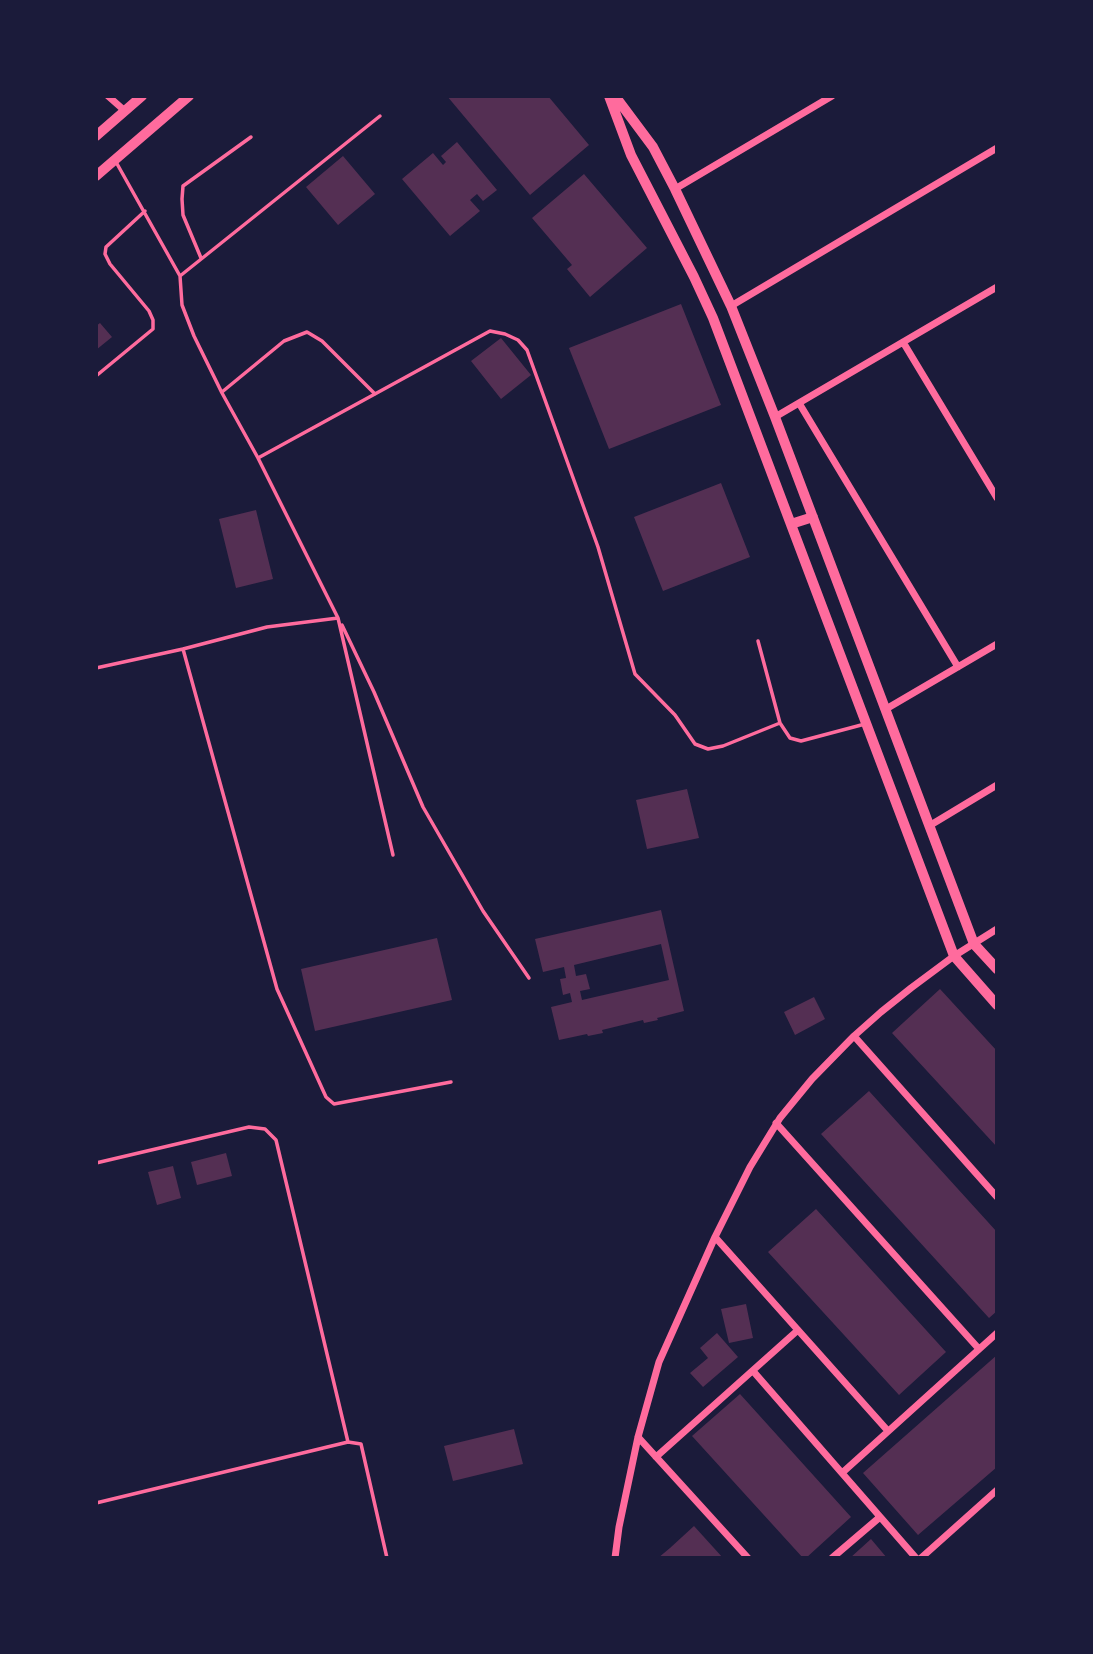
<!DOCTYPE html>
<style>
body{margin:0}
#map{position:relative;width:1093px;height:1654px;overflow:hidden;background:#1b1b3a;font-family:Inter,sans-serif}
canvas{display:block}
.frame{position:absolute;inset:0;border:98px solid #1b1b3a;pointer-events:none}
</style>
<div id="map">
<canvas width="1093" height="1654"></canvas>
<div class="frame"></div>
</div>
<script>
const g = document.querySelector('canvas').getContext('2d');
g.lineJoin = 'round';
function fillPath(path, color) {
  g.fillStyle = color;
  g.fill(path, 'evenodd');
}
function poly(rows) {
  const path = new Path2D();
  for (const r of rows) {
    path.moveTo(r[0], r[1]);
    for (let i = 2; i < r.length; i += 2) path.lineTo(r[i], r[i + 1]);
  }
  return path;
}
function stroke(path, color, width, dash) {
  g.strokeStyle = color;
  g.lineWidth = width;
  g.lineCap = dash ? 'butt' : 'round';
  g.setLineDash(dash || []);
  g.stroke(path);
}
fillPath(poly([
 [447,96,548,96,589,145,530,195],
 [457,142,497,190,483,201,477,194,470,200,480,211,450,236,402,179,433,153,443,165,446,162,441,156],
 [343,156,375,194,338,225,306,187],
 [584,174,647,248,590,297,567,269,572,265,532,218],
 [681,304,721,405,609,449,569,348],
 [100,323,112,337,96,350,96,326],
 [501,338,531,375,501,399,471,361],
 [721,483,750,557,663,591,634,517],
 [256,510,273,579,236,588,219,519],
 [687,789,699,838,647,849,636,800],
 [661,910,684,1011,657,1018,658,1020,644,1023,643,1020,602,1030,603,1033,588,1036,587,1034,559,1040,551,1007,572,1002,570,993,563,995,560,979,566,978,564,967,543,972,535,939],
 [661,944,669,980,582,1000,580,991,590,989,586,974,576,976,574,965],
 [437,938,452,1000,315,1031,301,969],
 [940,989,997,1051,997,1147,892,1033],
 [814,997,825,1019,795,1035,784,1012],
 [869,1091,997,1232,997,1311,989,1318,821,1134],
 [226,1153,232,1176,197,1185,191,1162],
 [173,1166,181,1198,157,1205,148,1172],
 [816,1209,946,1352,899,1395,768,1252],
 [746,1304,753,1338,729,1343,721,1309],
 [717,1333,738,1357,703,1387,690,1373,708,1358,700,1348],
 [997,1355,997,1467,918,1535,863,1473],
 [740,1394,851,1517,806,1558,803,1558,692,1436],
 [514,1429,523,1464,453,1481,444,1446],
 [694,1526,723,1558,658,1558,670,1548],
 [871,1539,887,1558,850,1558]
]), '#542f53');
stroke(poly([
 [116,162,180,276,182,305,194,336,222,393,258,458,338,618],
 [201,258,183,215,182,199,183,186,251,137],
 [180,276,380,116],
 [96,376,153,329,153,320,149,311,110,264,105,254,106,247,145,211],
 [222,392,284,341,307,332,322,341,375,394],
 [258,458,490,331,505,334,518,340,527,350,598,547,635,674,675,715,695,744,708,749,723,746,780,723],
 [342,625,374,692,423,807,483,911,529,978],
 [758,641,780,723,790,738,801,741,865,724],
 [96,668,183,649],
 [393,855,338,618,267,627,183,649,277,989,326,1097,334,1104,451,1082],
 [96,1163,249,1127,265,1129,276,1140,348,1442],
 [96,1503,348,1442,361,1444,387,1558]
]), '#ff6b9d', 3.5);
stroke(poly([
 [108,96,125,111],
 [675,189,832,96],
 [731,306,997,148],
 [903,342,997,498],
 [799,403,958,667],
 [775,417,997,287],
 [886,709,997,644],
 [929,826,997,785],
 [854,1036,997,1197],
 [776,1123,979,1349],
 [715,1237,888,1431],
 [753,1371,916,1558],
 [638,1437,748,1558],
 [656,1457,798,1330],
 [842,1473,997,1333],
 [615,1558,619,1527,638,1437,659,1362,715,1237,750,1167,780,1118,812,1079,854,1036,881,1012,911,988,954,956,997,929],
 [832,1558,880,1517],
 [921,1558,997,1490]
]), '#ff6b9d', 7);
stroke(poly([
 [609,96,631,155,694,277,713,318,954,956,997,1005],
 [615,96,653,147,675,189,731,306,775,417,974,944,997,969],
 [791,524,813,517]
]), '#ff6b9d', 10);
stroke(poly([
 [96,136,142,96],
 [96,176,189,96]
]), '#ff6b9d', 10);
</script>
